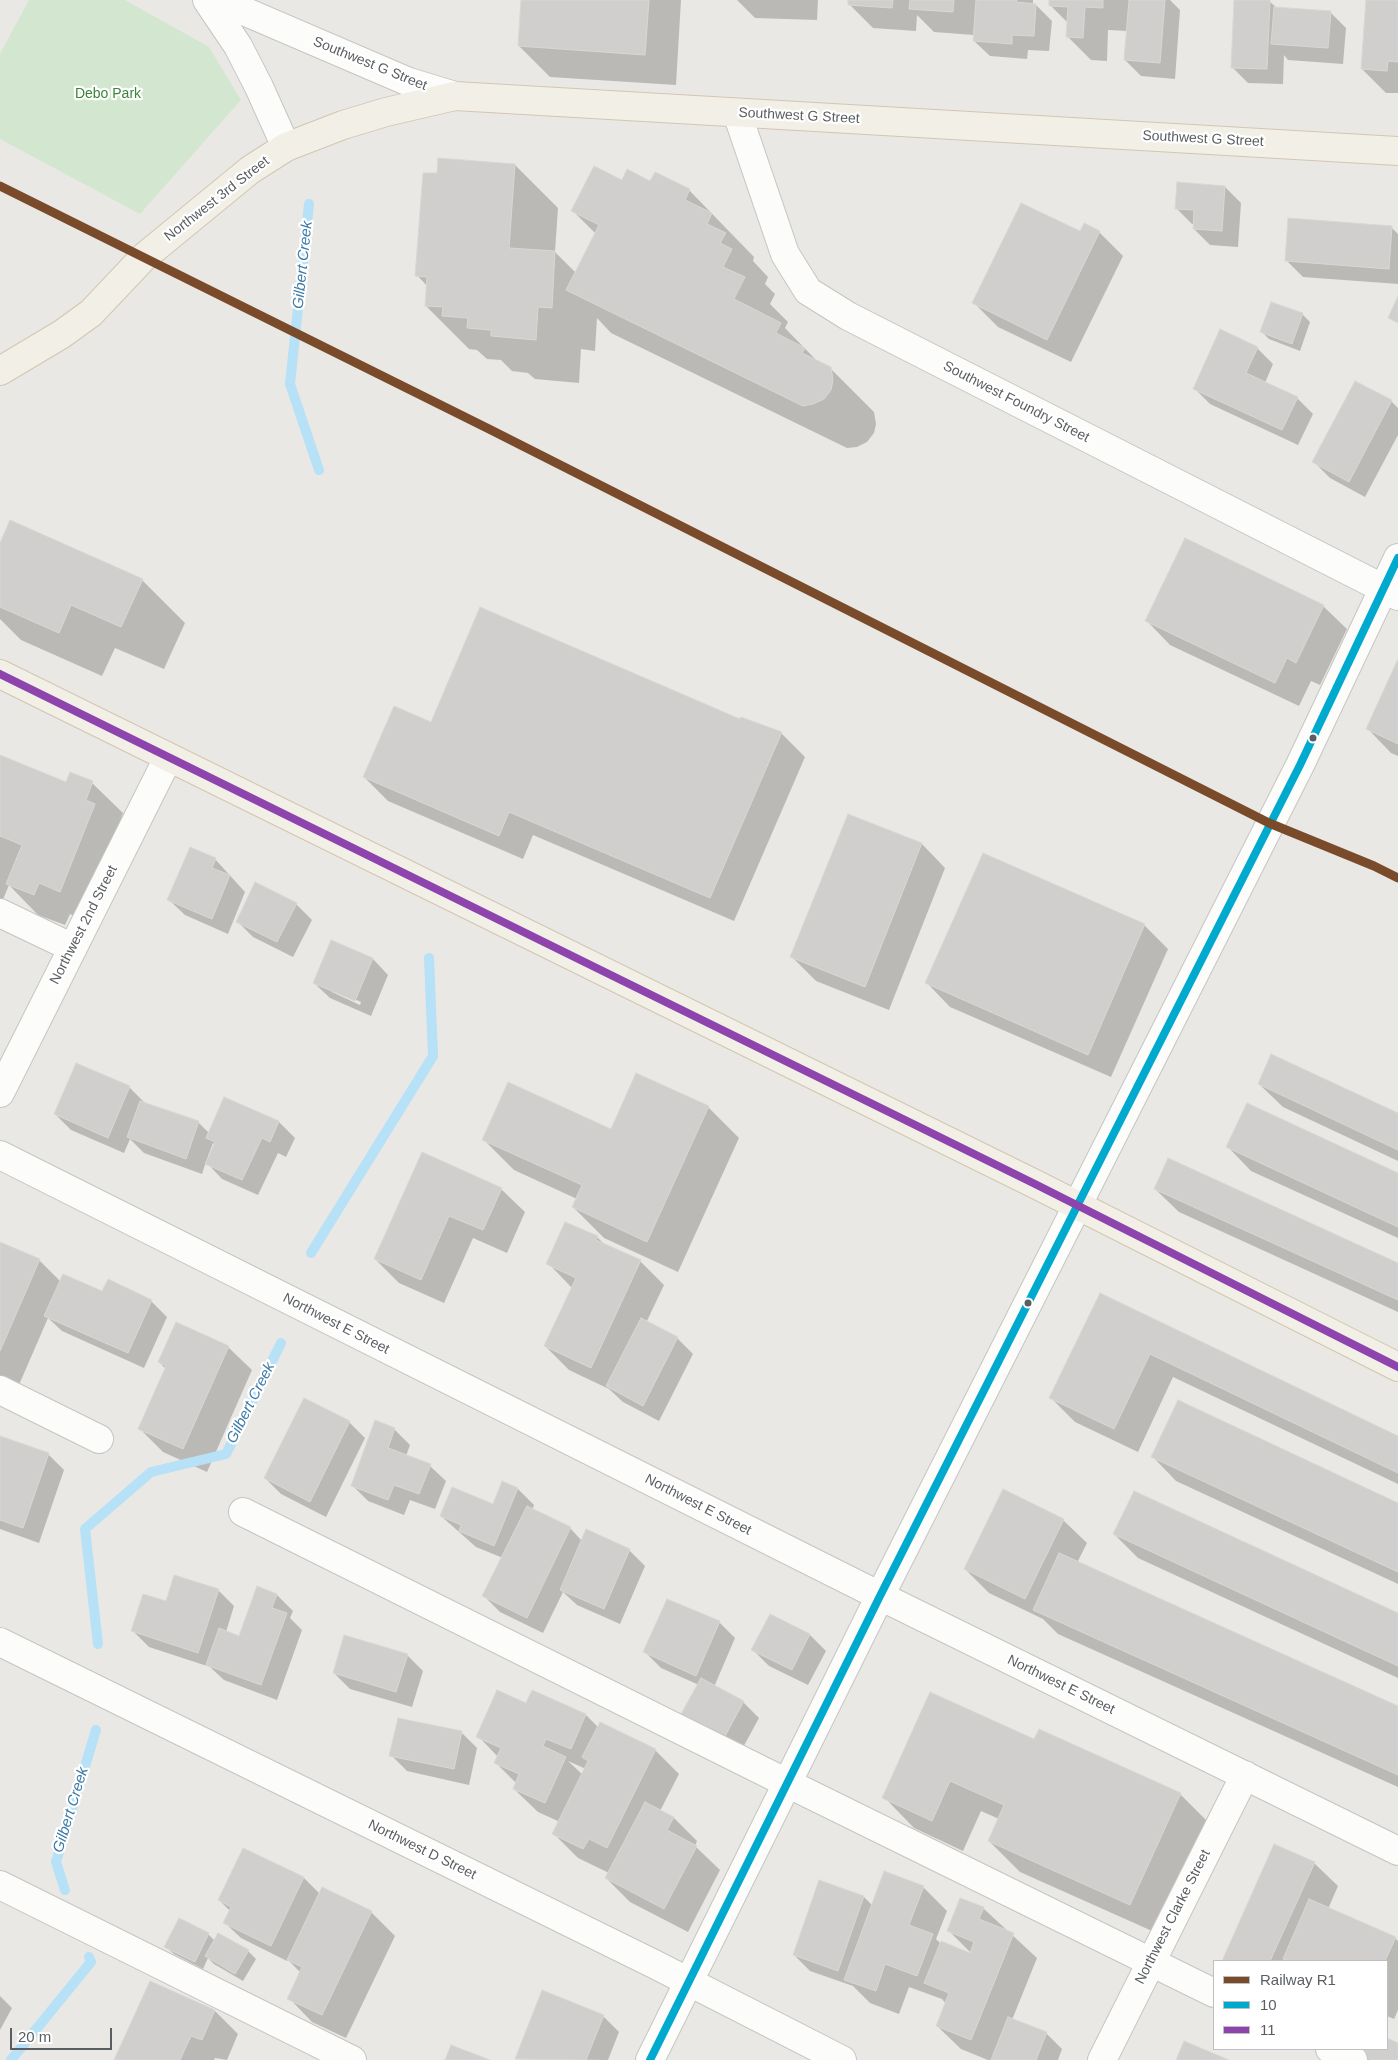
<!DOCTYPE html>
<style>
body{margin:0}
#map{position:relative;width:1398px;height:2060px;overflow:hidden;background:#eae8e4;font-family:Helvetica,sans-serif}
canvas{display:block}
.legend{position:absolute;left:1213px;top:1960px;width:175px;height:90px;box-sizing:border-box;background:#fff;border:1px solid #bdbfc0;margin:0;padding:6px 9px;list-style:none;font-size:15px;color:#5a5e62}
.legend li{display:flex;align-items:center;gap:10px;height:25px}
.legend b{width:25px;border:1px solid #bdbfc0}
.scale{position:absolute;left:10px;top:2028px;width:102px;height:22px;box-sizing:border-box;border:2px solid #5a5e62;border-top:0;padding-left:6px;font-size:15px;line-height:18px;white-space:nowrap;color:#5a5e62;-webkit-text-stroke:4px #fff;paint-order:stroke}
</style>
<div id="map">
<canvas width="1398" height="2060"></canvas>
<ul class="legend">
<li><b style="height:6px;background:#7a4b2a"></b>Railway R1</li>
<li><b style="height:6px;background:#00a9ce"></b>10</li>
<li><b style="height:6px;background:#8e44ad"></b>11</li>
</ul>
<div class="scale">20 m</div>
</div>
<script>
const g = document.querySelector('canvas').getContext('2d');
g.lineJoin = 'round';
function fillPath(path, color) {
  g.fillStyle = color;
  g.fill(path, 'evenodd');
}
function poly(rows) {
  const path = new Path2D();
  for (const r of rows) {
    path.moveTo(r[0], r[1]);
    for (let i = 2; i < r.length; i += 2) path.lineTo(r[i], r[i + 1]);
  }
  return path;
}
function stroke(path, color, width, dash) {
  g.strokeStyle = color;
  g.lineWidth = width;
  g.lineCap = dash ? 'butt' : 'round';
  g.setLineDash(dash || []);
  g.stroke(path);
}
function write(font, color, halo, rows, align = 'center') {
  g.font = font + ' Helvetica,sans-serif';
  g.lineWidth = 4.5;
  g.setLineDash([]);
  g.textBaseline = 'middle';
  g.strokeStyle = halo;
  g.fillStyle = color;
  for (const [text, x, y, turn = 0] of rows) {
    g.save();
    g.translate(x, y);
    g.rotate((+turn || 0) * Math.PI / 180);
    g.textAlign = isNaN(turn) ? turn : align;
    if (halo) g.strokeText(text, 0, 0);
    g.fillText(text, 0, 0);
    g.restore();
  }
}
fillPath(poly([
 [29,0,125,0,209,47,241,100,140,214,0,139,0,54]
]), '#d3e6cf');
fillPath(poly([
 [522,0,681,0,676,85,550,77,519,46],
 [737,0,818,0,817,20,755,18],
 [849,0,1033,0,1033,5,1036,5,1052,21,1049,51,1028,50,1027,59,990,56,974,41,974,35,934,32,917,15,916,31,873,28,849,4],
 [1050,0,1170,0,1180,10,1175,79,1141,76,1125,60,1128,31,1108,30,1107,61,1091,60,1067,36,1068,23,1050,5],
 [1235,0,1269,1,1277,8,1330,12,1346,28,1343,64,1288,60,1284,55,1283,84,1248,83,1232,67],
 [1367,0,1398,0,1398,93,1386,93,1362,69],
 [515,165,558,208,555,252,576,273,596,234,573,211,622,181,651,183,689,190,754,257,753,261,768,277,765,284,775,294,770,304,788,322,785,328,820,364,830,368,874,412,876,424,874,433,867,442,857,447,847,448,611,333,597,318,595,351,581,349,579,383,535,379,528,373,512,371,501,360,487,359,477,350,469,349,426,306,427,286,417,275,438,175],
 [1225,187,1241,203,1238,247,1210,245,1194,229,1195,224,1192,224,1176,208],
 [1391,227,1398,234,1398,284,1303,277,1287,261],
 [1081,232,1099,232,1123,256,1071,362,998,327,974,303],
 [1302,314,1310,322,1300,351,1269,339,1262,332],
 [1257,348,1273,364,1265,383,1297,398,1313,414,1298,445,1210,404,1194,388],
 [1356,382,1391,401,1398,408,1398,435,1365,497,1330,478,1314,462],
 [0,546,142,580,185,623,164,669,115,648,102,676,21,640,0,619],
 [1323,606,1347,629,1320,685,1311,681,1299,706,1170,645,1147,621],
 [1398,662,1398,756,1391,753,1368,729],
 [741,721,781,733,805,757,734,921,533,835,523,859,388,801,364,777,431,723],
 [0,756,67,783,92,783,123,813,118,828,126,836,91,922,70,914,65,925,38,915,9,885,2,902,0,901],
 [849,815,922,844,945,868,889,1010,816,981,792,957],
 [215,859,245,892,228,934,185,915,169,900],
 [296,904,312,920,293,957,253,937,237,921],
 [1144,925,1168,949,1111,1077,950,1007,927,983],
 [373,959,388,975,371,1016,330,998,314,983],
 [332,990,361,1002,360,1005,332,992],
 [637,1075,708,1107,739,1138,678,1272,604,1238,573,1207,577,1199,514,1170,483,1139,611,1130],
 [1259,1084,1398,1114,1398,1161,1283,1107],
 [129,1087,145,1103,198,1122,210,1134,225,1099,279,1122,295,1138,286,1157,278,1153,258,1195,222,1179,206,1162,202,1174,144,1153,130,1139,124,1153,71,1130,55,1114],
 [213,1143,215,1145,210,1156,208,1156],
 [1228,1147,1398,1174,1398,1238,1251,1171],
 [422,1153,501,1189,525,1212,507,1253,473,1238,444,1303,399,1283,375,1259],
 [1155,1189,1398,1264,1398,1312,1179,1212],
 [597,1237,605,1245,640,1261,664,1285,646,1323,677,1338,693,1354,659,1421,623,1402,609,1389,569,1370,545,1346,572,1288,548,1263],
 [0,1243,39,1260,61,1282,103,1293,151,1301,167,1317,144,1368,62,1331,48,1318,15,1394,0,1388],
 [1100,1295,1398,1437,1398,1484,1173,1377,1138,1452,1075,1422,1051,1398],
 [228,1347,252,1370,207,1472,163,1452,139,1428,166,1369,159,1362],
 [304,1399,349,1422,365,1438,326,1517,281,1494,265,1478],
 [394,1429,410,1445,406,1456,430,1466,446,1481,435,1509,410,1500,404,1515,368,1501,352,1485],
 [0,1437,48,1454,64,1470,39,1543,0,1529],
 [1153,1457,1398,1504,1398,1584,1176,1481],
 [503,1483,518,1489,534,1505,532,1510,570,1528,582,1541,629,1550,645,1566,620,1624,577,1605,563,1592,543,1633,500,1612,484,1596,503,1558,476,1547,441,1516,493,1506],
 [1063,1520,1087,1543,1077,1563,1398,1707,1398,1787,1058,1634,1043,1619,989,1593,965,1569],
 [1114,1534,1398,1615,1398,1678,1138,1558],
 [218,1590,234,1606,226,1632,239,1637,277,1595,293,1611,290,1618,302,1630,277,1700,224,1680,210,1667,149,1647,133,1631,167,1603],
 [770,1615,810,1635,826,1651,808,1685,769,1666,753,1650],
 [719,1622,735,1638,714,1687,743,1702,759,1718,740,1753,699,1730,683,1714,699,1685,661,1668,645,1652],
 [407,1655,423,1671,412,1707,350,1689,334,1673],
 [532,1692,586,1715,599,1728,655,1750,679,1774,660,1811,674,1818,697,1841,695,1846,720,1870,688,1932,630,1902,606,1878,609,1873,578,1858,554,1834,560,1822,538,1812,514,1789,516,1783,496,1763,498,1757,478,1736,527,1705],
 [568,1761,586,1769,583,1775],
 [461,1732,477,1748,469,1785,407,1771,391,1755],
 [1035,1740,1180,1794,1211,1825,1161,1935,1020,1872,989,1841,999,1819,981,1811,963,1851,914,1828,884,1797],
 [1275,1845,1314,1863,1338,1886,1328,1909,1395,1938,1398,1941,1398,2010,1394,2019,1387,2016,1387,1961,1223,1961],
 [244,1850,304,1878,320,1894,371,1912,395,1936,346,2038,312,2022,289,1998,301,1973,288,1960,287,1961,241,1938,225,1923,230,1911,219,1900],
 [923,1887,947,1911,936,1939,941,1944,974,1956,948,1930,983,1908,1037,1958,1012,2020,1046,2033,1062,2049,1058,2060,988,2060,961,2049,937,2026,946,2004,942,1999,909,1987,899,2014,870,2003,853,1986,810,1971,794,1955,864,1897,873,1906],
 [179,1920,208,1934,215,1941,248,1951,256,1959,243,1981,214,1964,208,1958,203,1969,174,1954,166,1947],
 [543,1992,603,2016,619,2032,608,2060,516,2059],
 [0,1996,12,2008,0,2030],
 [215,2011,238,2034,227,2060,215,2058,214,2060,116,2060],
 [1387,2039,1398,2044,1398,2060,1345,2060,1320,2049,1387,2049]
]), '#0003');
stroke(poly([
 [309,204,290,384,319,470],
 [311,1253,433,1056,429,958],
 [98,1644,85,1529,151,1472,226,1454,281,1343],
 [65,1890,56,1862,96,1730],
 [11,2060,91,1962,89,1957]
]), '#b6e1f7', 10);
const building = poly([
 [521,0,649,0,645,55,518,46,521,0],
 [848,0,893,0,892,8,848,5,848,0],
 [910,0,954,0,953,12,909,9,910,0],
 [976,0,1017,0,1016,2,1036,4,1034,36,1012,35,1012,44,973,41,976,0],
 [1049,0,1103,0,1103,8,1085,7,1083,38,1066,37,1068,7,1049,6,1049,0],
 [1129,0,1165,0,1160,63,1124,60,1129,0],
 [1234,0,1270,0,1267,69,1231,68,1234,0],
 [1366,0,1398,0,1398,62,1388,61,1387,71,1361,69,1366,0],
 [1274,7,1331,11,1328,48,1271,44,1274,7],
 [438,158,515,164,509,248,555,251,552,308,538,307,536,340,491,336,491,330,467,328,468,318,442,316,443,307,425,306,427,277,415,276,423,173,437,173,438,158],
 [594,166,622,180,627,169,650,181,655,172,690,189,685,200,712,213,707,224,726,233,720,243,732,249,723,267,745,277,734,299,781,323,776,333,805,348,802,353,831,367,833,380,831,390,824,399,813,404,803,406,566,290,599,225,571,211,594,166],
 [1177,182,1225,186,1222,231,1193,229,1194,210,1175,209,1177,182],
 [1021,203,1080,231,1084,223,1100,231,1047,340,972,303,1021,203],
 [1288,218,1392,226,1389,269,1285,261,1288,218],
 [1398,296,1398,323,1388,318,1398,296],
 [1271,302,1303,313,1292,344,1260,332,1271,302],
 [1220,329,1258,347,1246,373,1298,397,1282,430,1193,389,1220,329],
 [1355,381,1392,400,1349,482,1312,462,1355,381],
 [10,520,143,579,121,627,71,605,59,633,0,607,0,543,10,520],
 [1185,538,1324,605,1296,663,1287,658,1275,683,1145,621,1185,538],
 [480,607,740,719,741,717,782,732,710,898,509,812,499,836,363,777,394,706,431,722,480,607],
 [1398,659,1398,744,1366,729,1398,659],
 [0,755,66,782,70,772,93,781,86,800,95,804,60,892,39,883,34,895,6,884,22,845,0,836,0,755],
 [848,814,922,843,865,987,790,957,848,814],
 [190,847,216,858,212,868,230,875,212,919,167,900,190,847],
 [983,853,1145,924,1088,1055,925,983,983,853],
 [255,882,297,903,277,942,236,922,255,882],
 [331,940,373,958,355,1001,313,983,331,940],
 [1271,1054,1398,1113,1398,1150,1258,1084,1271,1054],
 [76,1063,130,1086,108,1138,54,1114,76,1063],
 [636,1073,709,1106,647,1242,572,1207,582,1185,482,1140,508,1082,611,1129,636,1073],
 [224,1097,279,1121,270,1142,262,1138,242,1180,205,1164,215,1142,206,1138,224,1097],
 [140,1101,199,1121,186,1159,127,1137,140,1101],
 [1247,1103,1398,1173,1398,1227,1226,1147,1247,1103],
 [422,1152,502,1188,483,1230,449,1216,421,1280,374,1259,422,1152],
 [1168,1158,1398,1263,1398,1300,1154,1189,1168,1158],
 [565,1222,598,1236,596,1240,641,1260,591,1368,544,1346,576,1278,546,1264,565,1222],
 [0,1242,40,1259,0,1351,0,1242],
 [63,1274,102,1291,108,1279,152,1300,128,1353,44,1316,63,1274],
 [1100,1293,1398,1436,1398,1473,1150,1354,1114,1429,1049,1398,1100,1293],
 [641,1318,678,1337,643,1406,606,1386,641,1318],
 [176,1322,229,1346,183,1449,138,1429,166,1366,158,1362,176,1322],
 [304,1398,350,1421,310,1502,264,1478,304,1398],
 [1178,1400,1398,1503,1398,1572,1151,1457,1178,1400],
 [375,1420,395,1428,388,1448,431,1464,419,1494,394,1485,388,1500,351,1486,375,1420],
 [0,1436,49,1453,23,1528,0,1520,0,1436],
 [502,1481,518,1488,494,1546,459,1531,461,1525,440,1516,452,1487,493,1504,502,1481],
 [1003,1489,1064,1519,1025,1599,964,1569,1003,1489],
 [1134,1491,1398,1613,1398,1666,1113,1534,1134,1491],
 [527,1506,571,1527,527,1618,482,1596,527,1506],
 [586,1529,630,1549,604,1609,560,1590,586,1529],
 [1059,1553,1398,1706,1398,1775,1033,1610,1059,1553],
 [174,1575,219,1589,198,1653,131,1631,143,1594,166,1601,174,1575],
 [257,1586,277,1594,272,1608,287,1613,261,1685,206,1665,219,1628,239,1636,257,1586],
 [667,1599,720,1621,696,1676,643,1652,667,1599],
 [770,1614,810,1634,792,1670,751,1650,770,1614],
 [344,1635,408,1654,396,1692,333,1673,344,1635],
 [701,1678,744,1701,724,1738,681,1714,701,1678],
 [497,1690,526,1703,532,1690,586,1714,571,1749,546,1739,543,1746,566,1757,545,1803,513,1789,519,1774,494,1763,501,1748,476,1737,497,1690],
 [930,1692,1034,1739,1039,1729,1181,1793,1130,1905,988,1841,1004,1805,950,1781,932,1821,882,1798,930,1692],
 [398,1718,462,1731,454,1769,389,1756,398,1718],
 [600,1722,656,1749,607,1848,589,1839,583,1849,552,1834,588,1761,582,1757,600,1722],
 [645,1802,674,1817,667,1830,697,1846,664,1909,605,1878,645,1802],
 [1274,1844,1315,1862,1270,1961,1222,1961,1274,1844],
 [243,1848,304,1877,271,1946,223,1923,231,1907,218,1900,243,1848],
 [884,1871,924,1886,909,1925,933,1934,917,1976,885,1964,876,1991,844,1980,884,1871],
 [819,1880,864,1896,838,1971,793,1955,819,1880],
 [322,1887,372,1911,322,2015,287,1999,302,1967,287,1960,322,1887],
 [960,1898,984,1907,979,1919,1014,1933,971,2040,936,2026,949,1993,924,1983,941,1941,970,1953,974,1942,947,1931,960,1898],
 [1309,1899,1396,1937,1385,1961,1290,1961,1283,1959,1309,1899],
 [179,1918,209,1933,195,1962,164,1947,179,1918],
 [218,1933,249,1950,235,1974,205,1956,218,1933],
 [150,1981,215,2010,202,2040,191,2036,180,2060,114,2060,150,1981],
 [542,1990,604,2015,586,2060,515,2059,542,1990],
 [1008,2017,1047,2032,1036,2060,991,2060,1008,2017],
 [1387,2038,1398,2043,1398,2060,1372,2060,1347,2049,1387,2049,1387,2038],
 [1184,2041,1229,2060,1176,2060,1184,2041],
 [451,2045,490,2060,445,2060,451,2045]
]);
fillPath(building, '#d1cfcd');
stroke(building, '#d9d7d4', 1);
const minor = poly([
 [207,0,238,46,259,87,286,147],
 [218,0,409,82,455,96],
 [737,113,785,254,808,291,848,316,1398,596],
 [0,913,73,948],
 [0,1093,168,758],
 [0,1155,880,1596,1398,1851],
 [0,1390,99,1439],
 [243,1512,787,1783,1214,1993],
 [0,1642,654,1964,842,2060],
 [0,1885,352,2060],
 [1330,2049,1353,2060],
 [650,2060,880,1596,1300,765,1398,558],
 [1102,2060,1245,1775]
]);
const major = poly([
 [0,371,62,334,91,313,144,257,250,170,286,147,343,125,386,112,455,96,1398,151],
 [0,674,1035,1184,1398,1367]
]);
stroke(minor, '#c5c5c4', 30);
stroke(major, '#d2c6b1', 30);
stroke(minor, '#fcfcfb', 28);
stroke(major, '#f2efe7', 28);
stroke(poly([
 [650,2060,880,1596,1300,765,1398,558]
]), '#00a9ce', 8);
stroke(poly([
 [0,674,1035,1184,1398,1367]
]), '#8e44ad', 8);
stroke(poly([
 [0,186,489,429,1269,823,1374,866,1398,878]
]), '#7a4b2a', 9);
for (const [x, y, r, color] of [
 [1313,738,4.5,"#5a5e62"],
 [1028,1303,4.5,"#5a5e62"]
]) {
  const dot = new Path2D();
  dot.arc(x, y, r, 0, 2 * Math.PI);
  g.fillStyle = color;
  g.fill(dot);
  stroke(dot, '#fff', 2);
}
write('14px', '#5a5e62', '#fff', [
 ["Southwest G Street",370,64,22],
 ["Southwest G Street",799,116,3],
 ["Southwest G Street",1203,139,3],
 ["Northwest 3rd Street",217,199,-38],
 ["Southwest Foundry Street",1016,402,27],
 ["Northwest 2nd Street",84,925,-63],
 ["Northwest E Street",336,1324,27],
 ["Northwest E Street",698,1505,27],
 ["Northwest E Street",1061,1685,26],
 ["Northwest D Street",422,1850,26],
 ["Northwest Clarke Street",1173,1917,-63]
]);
write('14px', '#398635', '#fff', [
 ["Debo Park",108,94]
]);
write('italic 15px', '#3b7aa7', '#fff', [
 ["Gilbert Creek",303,265,-84],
 ["Gilbert Creek",251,1403,-63],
 ["Gilbert Creek",71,1810,-73]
]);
</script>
